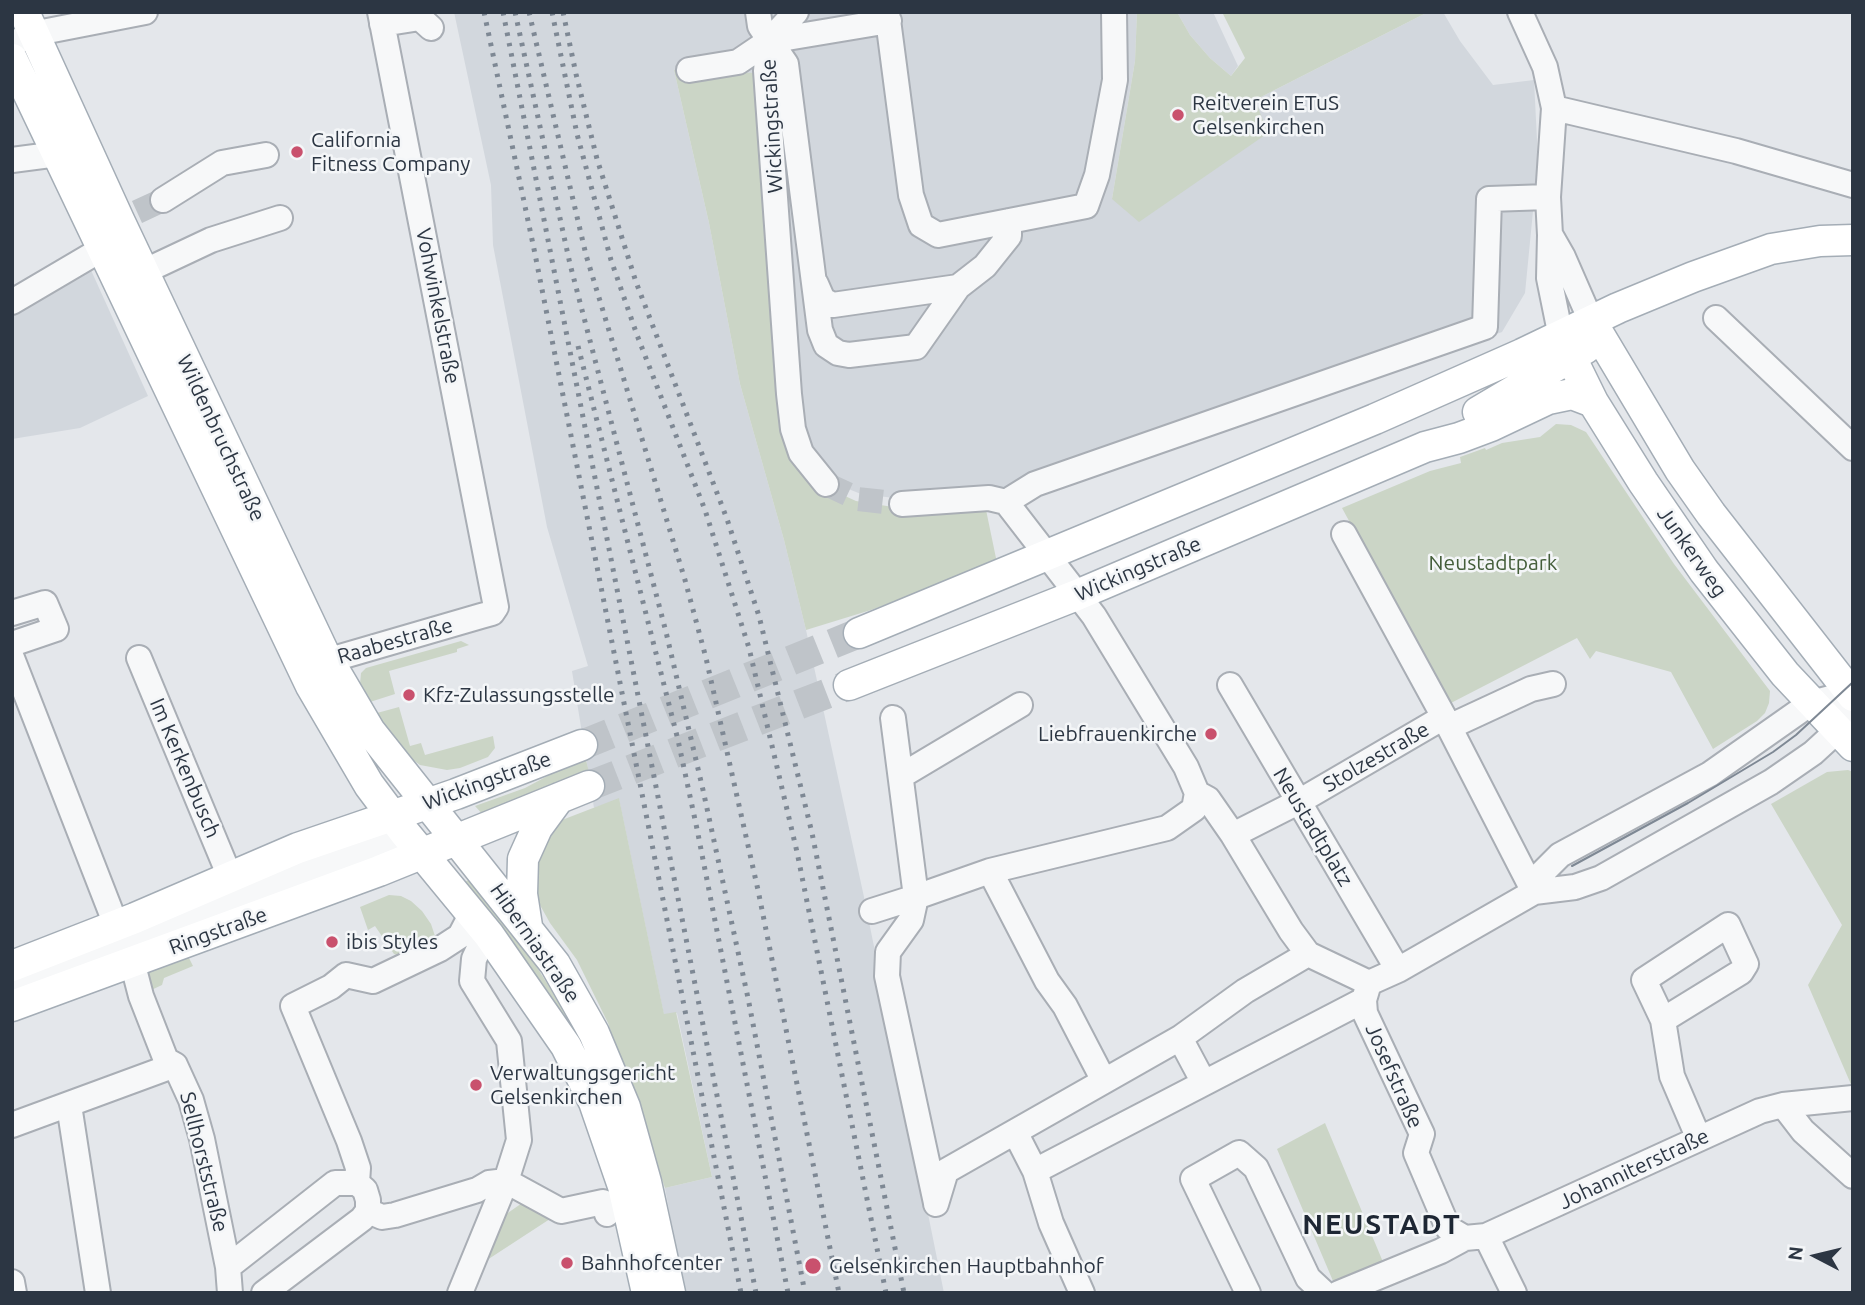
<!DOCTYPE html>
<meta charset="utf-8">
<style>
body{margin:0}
#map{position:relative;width:1865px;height:1305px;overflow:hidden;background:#e4e7eb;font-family:Ubuntu,sans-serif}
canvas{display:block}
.frame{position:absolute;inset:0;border:14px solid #2c3643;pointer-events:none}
.north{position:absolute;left:1781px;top:1221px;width:70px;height:70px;-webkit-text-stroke:5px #f4f6f8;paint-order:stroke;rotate:277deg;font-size:19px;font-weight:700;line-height:28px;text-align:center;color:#2c3643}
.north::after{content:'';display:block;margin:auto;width:24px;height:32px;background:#2c3643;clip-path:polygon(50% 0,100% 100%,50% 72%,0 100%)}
</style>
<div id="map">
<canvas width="1865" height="1305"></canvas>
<div class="frame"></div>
<div class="north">N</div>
</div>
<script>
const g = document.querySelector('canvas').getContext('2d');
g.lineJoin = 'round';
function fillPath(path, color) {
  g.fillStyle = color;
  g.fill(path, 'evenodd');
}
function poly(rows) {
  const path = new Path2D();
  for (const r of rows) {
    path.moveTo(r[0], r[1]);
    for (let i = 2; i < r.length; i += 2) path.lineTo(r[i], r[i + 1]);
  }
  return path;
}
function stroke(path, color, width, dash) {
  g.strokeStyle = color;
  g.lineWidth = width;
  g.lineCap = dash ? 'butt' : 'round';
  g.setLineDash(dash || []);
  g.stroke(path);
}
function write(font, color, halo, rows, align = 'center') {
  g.font = font + ' Ubuntu,sans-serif';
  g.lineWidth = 5;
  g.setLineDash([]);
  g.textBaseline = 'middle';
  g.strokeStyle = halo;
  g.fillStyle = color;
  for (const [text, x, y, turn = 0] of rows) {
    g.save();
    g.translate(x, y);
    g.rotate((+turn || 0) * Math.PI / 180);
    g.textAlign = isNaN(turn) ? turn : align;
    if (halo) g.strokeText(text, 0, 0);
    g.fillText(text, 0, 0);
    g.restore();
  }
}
fillPath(poly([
 [454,12,1137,12,1135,61,1112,199,1255,100,1428,12,1443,12,1460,41,1493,85,1534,80,1538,160,1525,293,1502,332,1049,490,903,499,861,494,831,482,817,468,674,70,709,223,740,384,784,540,806,630,864,897,944,1293,684,1293,665,1188,712,1177,677,1013,664,1015,619,799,594,808,572,671,588,666,547,527,493,245,491,185],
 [1177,12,1213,12,1238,66,1231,76,1210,58,1190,35],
 [90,268,148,396,80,428,12,439,12,311]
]), '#d2d7dd');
fillPath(poly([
 [1137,12,1177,12,1190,35,1210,58,1231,76,1245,58,1222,12,1428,12,1255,100,1268,133,1139,222,1112,199,1135,61],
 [674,70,755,73,784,394,823,486,856,501,899,508,985,505,997,563,871,610,806,630,784,540,740,384,709,223],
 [1556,424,1571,425,1586,432,1674,564,1770,691,1769,703,1765,713,1757,721,1713,749,1671,672,1596,651,1590,659,1577,638,1449,704,1342,508,1430,471,1461,463,1460,457,1485,448,1486,450,1502,443,1540,437],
 [461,641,469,645,457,649,457,652,389,671,395,694,370,702,360,684,361,673,366,668],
 [399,707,410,746,421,743,425,755,493,736,495,748,488,757,460,768,447,770,420,765,403,753,377,713],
 [585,756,590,776,485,817,475,806,525,788],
 [1848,770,1853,772,1853,1089,1808,985,1842,925,1771,804,1827,772],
 [619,798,664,1014,676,1012,712,1177,665,1188,608,1023,577,960,550,923,531,889,541,851,562,820],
 [469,880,490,903,528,953,577,1031,594,1067,459,884],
 [389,895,401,896,411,901,422,911,431,924,436,939,433,949,417,943,415,948,410,946,408,952,402,950,400,956,394,954,375,926,368,930,360,907],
 [189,958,193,966,164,978,162,985,147,992,142,973,167,961],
 [1325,1123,1383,1262,1333,1281,1277,1149],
 [525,1201,553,1217,484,1262,502,1217]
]), '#cbd5c6');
stroke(poly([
 [137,212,163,200],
 [826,484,858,499,902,504]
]), '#bfc4c9', 24, [24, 12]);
stroke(poly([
 [582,745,859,633],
 [589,786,849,685]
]), '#bfc4c9', 30, [30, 15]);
const minor = poly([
 [758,12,760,26,786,64,820,330,826,345,838,353,849,355,916,347,958,287,833,305,823,300,816,284],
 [887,12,911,195,921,225,938,235,1086,206,1097,175,1115,80,1114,12],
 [1520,12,1545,67,1554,108,1548,197,1550,235,1549,278,1561,337],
 [382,24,420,18,431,28],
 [769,41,766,71,789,394,793,429,801,453,826,484],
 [769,41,889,21],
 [12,44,32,34,145,12],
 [689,70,738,62,769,41,796,12],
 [1554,108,1736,151,1853,185],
 [12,160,58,154],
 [163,200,222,163,266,155],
 [1551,236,1563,257,1591,321],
 [143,272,211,240,280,218],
 [958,287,985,266,1009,236,1009,221],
 [12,302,102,249],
 [1716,318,1853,448],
 [1006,502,1035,484,1485,327,1489,199,1548,197],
 [902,504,989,498,1006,502,1094,616,1186,767,1197,793,1208,799,1233,835,1291,931,1308,954,1369,983],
 [1344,534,1444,717,1534,892],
 [12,613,45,603,56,629,12,644],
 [12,658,116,925],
 [139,658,230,877],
 [312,660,314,662,340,657,481,616,492,613,496,607,380,12],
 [1230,685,1398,970],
 [1449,727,1531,689,1553,684],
 [901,776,1020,705],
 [1233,835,1300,801,1444,717],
 [1534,892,1541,874,1560,855,1710,774,1811,703,1830,698],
 [872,911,916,897,893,718],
 [132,943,134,969,141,996,166,1060,175,1065,191,1100,202,1139,228,1267,230,1293],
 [1369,983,1364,1000,1365,1013,1422,1134,1416,1153,1448,1228,1465,1238,1486,1236,1760,1111,1783,1105,1853,1098],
 [1369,983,1398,970,1534,892,1575,887,1601,878,1771,782,1813,753,1837,731,1853,689],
 [12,985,405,833],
 [1663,1020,1644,980,1728,925,1746,964,1741,972,1663,1020,1672,1076,1699,1139],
 [1180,1038,1204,1083],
 [1104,1081,1065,1006,1047,981,990,871,1167,828,1194,809,1197,793],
 [69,1105,98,1293],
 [1783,1105,1803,1131,1853,1176],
 [12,1125,175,1065],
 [1015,1132,1035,1171,1364,1000],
 [1035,1171,1051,1223,1082,1293],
 [506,1181,561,1211,603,1202,607,1214],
 [357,1183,358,1168,349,1141,293,1006,331,987,346,975,373,981,440,949,460,936,472,913],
 [936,1203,887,976,888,952,911,920,916,897,990,871],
 [936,1204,946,1171,1180,1038,1245,991,1308,954],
 [368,1211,382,1217,395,1215,477,1190,489,1183,506,1181],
 [1486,1236,1514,1293],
 [228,1267,335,1183,357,1183,365,1190,368,1200,368,1211,362,1219,264,1293],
 [12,1282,14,1293],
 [460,1293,506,1181,519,1140,509,1041,472,981,474,959,483,940,489,935],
 [1248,1293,1193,1179,1239,1153,1256,1168,1308,1278,1324,1293],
 [1339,1293,1441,1251,1465,1238]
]);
const major = poly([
 [24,12,119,220,323,651,370,731,555,964,594,1033,625,1107,646,1182,670,1293],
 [12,59,311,686,369,785,405,833,489,935,566,1046,594,1102,623,1186,647,1293],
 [1591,321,1680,470,1711,514,1853,696],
 [1561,337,1593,402,1643,482,1704,571,1785,674,1853,746],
 [1478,412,1586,348],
 [859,633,1375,419,1522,354,1618,308,1693,277,1771,249,1820,241,1853,240],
 [849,685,1077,595,1425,447,1459,438,1491,426,1548,399,1572,394,1593,402],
 [527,926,522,894,523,859,537,828,559,798],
 [12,966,135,918,298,848,456,794,582,745],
 [12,1006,379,871,589,786]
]);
stroke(minor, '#a9aeb5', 28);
stroke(major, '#a4adb6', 33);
stroke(minor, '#f7f8f9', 24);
stroke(major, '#fff', 30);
stroke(poly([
 [1572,866,1688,803,1773,752,1796,735,1853,682]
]), '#7e8894', 2);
stroke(poly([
 [484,12,534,249,741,1293],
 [503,12,756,1293],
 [515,12,570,264,666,632,703,790,748,998,805,1293],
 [529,12,586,255,685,580,706,658,758,890,839,1293],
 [552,12,577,134,611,260,637,335,705,510,749,648,797,852,886,1293],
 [563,12,576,74,597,159,636,282,727,519,759,616,812,833,904,1293],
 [578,346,678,740,697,829,788,1293]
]), '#7e8894', 5, [3.5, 7]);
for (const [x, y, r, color] of [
 [1178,115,7,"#c9516d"],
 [297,152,7,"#c9516d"],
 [409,695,7,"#c9516d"],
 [1211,734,7,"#c9516d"],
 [332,942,7,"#c9516d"],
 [476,1085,7,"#c9516d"],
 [567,1263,7,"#c9516d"],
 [813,1266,9,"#c9516d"]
]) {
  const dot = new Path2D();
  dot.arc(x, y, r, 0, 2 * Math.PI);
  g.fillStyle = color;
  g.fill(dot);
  stroke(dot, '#f4f6f8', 2.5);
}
write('21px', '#2c3643', '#f4f6f8', [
 ["Reitverein ETuS",1192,103],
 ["Gelsenkirchen",1192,127],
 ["California",311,140],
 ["Fitness Company",311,164],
 ["Kfz-Zulassungsstelle",423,695],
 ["Liebfrauenkirche",1197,734,"right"],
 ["ibis Styles",346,942],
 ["Verwaltungsgericht",490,1073],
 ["Gelsenkirchen",490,1097],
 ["Bahnhofcenter",581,1263],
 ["Gelsenkirchen Hauptbahnhof",829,1266]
], 'left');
write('21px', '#2c3643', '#f4f6f8', [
 ["Wickingstraße",772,126,-93],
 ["Vohwinkelstraße",438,306,79],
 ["Wildenbruchstraße",221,438,65],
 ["Junkerweg",1692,552,55],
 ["Wickingstraße",1138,569,-23],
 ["Raabestraße",395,641,-16],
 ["Stolzestraße",1376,757,-30],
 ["Im Kerkenbusch",185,768,67],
 ["Wickingstraße",487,781,-20],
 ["Neustadtplatz",1313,827,59],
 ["Ringstraße",218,931,-20],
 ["Hiberniastraße",535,943,55],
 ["Josefstraße",1394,1076,66],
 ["Sellhorststraße",204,1162,76],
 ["Johanniterstraße",1634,1169,-25]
]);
write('21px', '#445e3a', '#f4f6f8', [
 ["Neustadtpark",1493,563]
]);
g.letterSpacing = '2px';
write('bold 28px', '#1e2734', '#f4f6f8', [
 ["NEUSTADT",1382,1225]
]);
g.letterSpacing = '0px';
</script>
